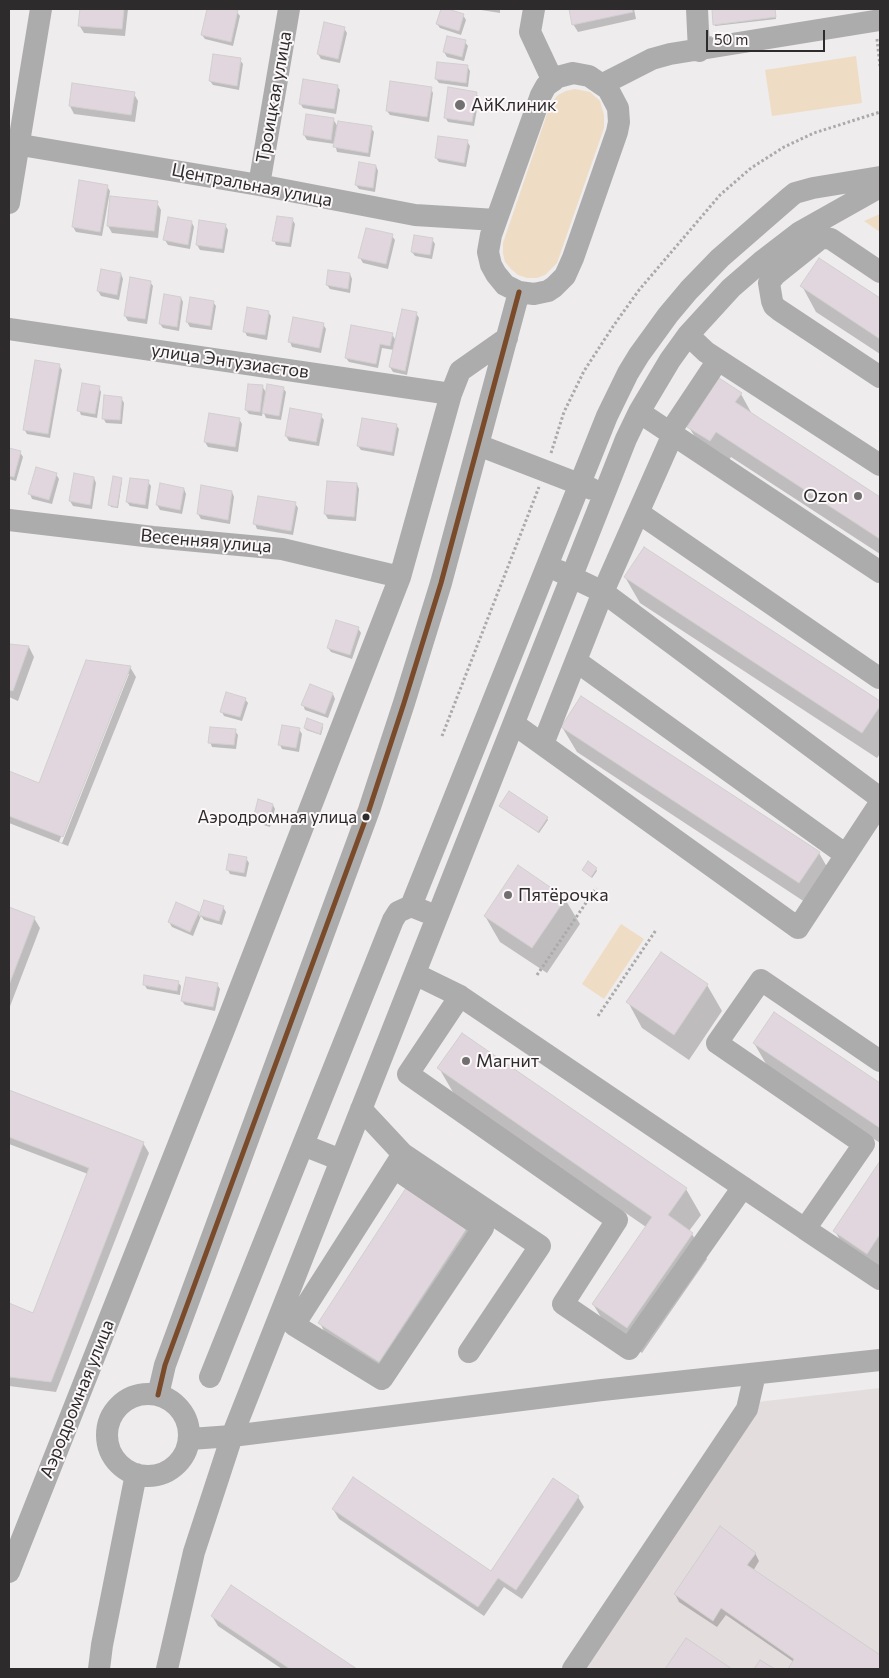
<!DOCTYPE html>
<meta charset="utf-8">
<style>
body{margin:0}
#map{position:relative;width:889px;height:1678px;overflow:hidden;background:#eeecec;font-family:Commissioner,sans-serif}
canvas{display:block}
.frame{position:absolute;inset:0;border:10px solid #2d2b2c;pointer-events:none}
.scale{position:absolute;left:706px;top:30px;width:119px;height:22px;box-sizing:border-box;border:2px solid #2d2b2c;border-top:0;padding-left:6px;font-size:15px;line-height:18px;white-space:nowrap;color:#2d2b2c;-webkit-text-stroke:4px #fcf8f9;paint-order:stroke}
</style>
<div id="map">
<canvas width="889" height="1678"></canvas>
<div class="frame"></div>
<div class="scale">50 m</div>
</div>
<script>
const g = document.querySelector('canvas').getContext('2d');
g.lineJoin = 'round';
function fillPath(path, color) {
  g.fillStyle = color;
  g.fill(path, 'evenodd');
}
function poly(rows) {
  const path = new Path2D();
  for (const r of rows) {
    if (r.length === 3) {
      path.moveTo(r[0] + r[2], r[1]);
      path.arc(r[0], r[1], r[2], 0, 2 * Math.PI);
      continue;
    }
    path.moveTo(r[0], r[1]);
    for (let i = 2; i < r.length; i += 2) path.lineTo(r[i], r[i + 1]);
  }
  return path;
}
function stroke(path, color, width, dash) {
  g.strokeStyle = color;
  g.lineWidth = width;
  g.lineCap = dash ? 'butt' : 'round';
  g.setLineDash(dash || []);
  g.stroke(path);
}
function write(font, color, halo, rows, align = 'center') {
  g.font = font + ' Commissioner,sans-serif';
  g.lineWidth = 4;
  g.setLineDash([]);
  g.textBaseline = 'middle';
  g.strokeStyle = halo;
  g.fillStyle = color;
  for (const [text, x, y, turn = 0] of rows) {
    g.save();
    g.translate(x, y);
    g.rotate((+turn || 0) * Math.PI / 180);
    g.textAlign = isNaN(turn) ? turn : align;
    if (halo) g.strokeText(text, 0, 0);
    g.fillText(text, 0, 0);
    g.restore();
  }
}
fillPath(poly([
 [880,1388,880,1669,585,1669,757,1402]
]), '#e4dddd');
fillPath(poly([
 [856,56,862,103,772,116,765,70],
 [575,89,590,92,600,101,604,115,604,128,557,263,545,275,537,278,527,278,518,275,511,269,505,262,503,253,503,243,548,111,552,102,558,95,566,91],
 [880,214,880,232,864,221],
 [621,924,644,939,604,999,582,984]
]), '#efdcc4');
fillPath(poly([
 [81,9,128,9,125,36,84,33,79,25],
 [208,9,224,9,237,12,240,16,233,46,205,39,202,35],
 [442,9,463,15,466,20,461,35,440,28,437,24],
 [475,9,500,9,500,13],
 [570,9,634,9,636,19,578,32,573,24],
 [713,9,775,9,776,19,715,26],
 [344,28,347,33,340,63,321,59,318,54],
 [465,42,468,46,464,61,447,57,444,52],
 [240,60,243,64,239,90,213,85,210,81],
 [467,66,470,71,468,87,439,83,436,79],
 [337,86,340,90,336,114,303,108,300,103],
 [431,89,433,93,429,122,390,115,387,111],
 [476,93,479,98,474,126,448,122,445,117],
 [134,94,138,101,135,122,74,114,70,106],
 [307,115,333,119,338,127,371,128,374,132,370,157,337,152,335,144,307,140,304,135],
 [467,141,470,146,466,167,439,162,436,158],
 [376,166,378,171,375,192,359,189,356,185],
 [107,186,110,191,102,236,76,232,73,227],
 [157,203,161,210,158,238,112,233,108,226],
 [292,219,295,224,291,247,276,245,274,240],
 [192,223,194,227,190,249,168,245,165,240],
 [225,225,228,230,224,253,200,250,197,245],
 [392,236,395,240,388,269,363,263,360,258],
 [432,239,435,244,432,259,415,256,412,252],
 [819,259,880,299,880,354,816,312,802,286],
 [121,274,123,279,119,300,101,296,98,291],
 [350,274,352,279,350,293,330,289,327,285],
 [150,282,153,286,147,324,128,321,125,316],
 [181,298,183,302,179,331,163,328,160,324],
 [213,302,216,306,212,330,190,327,187,322],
 [268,312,271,316,267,340,247,336,245,332],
 [416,313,419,318,407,375,393,372,390,367,394,350,382,348,378,368,349,362,346,358,392,334,396,341],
 [323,324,326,329,321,353,292,347,290,342],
 [59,365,62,370,50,438,27,434,24,429],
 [262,386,267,394,283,388,286,392,281,420,266,418,263,411,262,416,249,414,246,410],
 [99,387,101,392,97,418,81,415,79,410],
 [741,394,753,416,880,499,880,554,731,457,725,466,704,452,689,427],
 [121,398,124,403,122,424,106,423,103,418],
 [321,416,324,420,319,446,289,441,286,436],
 [239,419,242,424,238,452,208,447,205,442],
 [396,425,399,429,394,456,361,450,358,446],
 [9,449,20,452,23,457,16,481,9,479],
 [56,474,59,479,52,504,32,499,30,494],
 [94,478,96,483,92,509,73,506,70,501],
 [121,479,122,481,118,508,111,507,110,505],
 [148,482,151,486,148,509,130,506,127,502],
 [357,484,359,489,356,521,328,519,325,514],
 [184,489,186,494,182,514,160,510,157,505],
 [232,492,234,497,230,524,201,519,198,514],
 [295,503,298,508,293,535,257,529,255,524],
 [644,548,880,703,880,754,877,758,640,603,625,577],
 [358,628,361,633,352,659,331,652,328,648],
 [9,645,29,647,34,657,18,701,9,697],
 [130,667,136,677,68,846,9,823,9,772,40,784],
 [126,674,129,674,62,843,59,842],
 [310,685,333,694,335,699,328,718,305,710,303,705],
 [245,699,248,703,242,721,224,716,222,712],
 [322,725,323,727,321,735,306,730,305,728],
 [562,727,819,853,834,879,814,908,577,752],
 [299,729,302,734,299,752,282,749,280,745],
 [235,731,238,735,236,749,212,747,210,742],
 [273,805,275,809,270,827,257,823,254,819],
 [502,808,547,818,548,820,539,833],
 [246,858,249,863,246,877,230,874,228,870],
 [596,869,597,871,592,878,583,870],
 [565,899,580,924,547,973,500,942,485,916],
 [205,901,223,907,226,912,222,925,204,920,201,916,193,936,172,927,169,922,198,913,200,917],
 [9,908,34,918,40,928,9,1009],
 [178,982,181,986,180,995,147,989,144,984],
 [217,984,220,989,215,1011,185,1005,182,1001],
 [707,985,722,1011,689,1060,642,1028,628,1002],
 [774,1013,880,1084,880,1143,769,1069,754,1043],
 [439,1068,686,1189,701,1215,689,1231,692,1234,707,1259,642,1353,608,1329,593,1304,646,1227,454,1094],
 [9,1091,143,1143,149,1153,56,1392,9,1386,9,1305,34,1314,88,1174,9,1144],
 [880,1163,880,1278,849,1257,835,1231],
 [466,1228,472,1238,385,1372,325,1333,320,1323],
 [578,1497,584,1507,522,1599,504,1587,484,1616,339,1519,333,1509,491,1572],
 [755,1553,759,1561,753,1571,880,1657,880,1669,789,1669,794,1662,726,1615,717,1627,679,1602,675,1594],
 [232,1587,355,1669,282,1669,218,1626,212,1616],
 [687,1639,730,1669,667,1669]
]), '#0003');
const building = poly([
 [80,9,124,9,122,29,78,26,80,9],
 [207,9,230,9,238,10,231,42,201,35,207,9],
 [441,9,448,9,464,14,459,31,436,24,441,9],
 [569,9,632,9,633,12,572,25,569,9],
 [712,9,775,9,776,17,713,25,712,9],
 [324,22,345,27,338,59,317,54,324,22],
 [447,36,466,40,462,57,443,52,447,36],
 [213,54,241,58,237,86,209,81,213,54],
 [437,62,468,65,466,83,435,79,437,62],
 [303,79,338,85,334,109,299,104,303,79],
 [390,81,432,87,427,117,386,111,390,81],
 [72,83,135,92,131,115,69,106,72,83],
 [448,87,477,92,472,122,444,118,448,87],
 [306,114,334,118,331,140,303,135,306,114],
 [338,121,372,126,368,153,333,147,338,121],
 [438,136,468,140,464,163,435,158,438,136],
 [359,162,376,165,373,188,355,185,359,162],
 [79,180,108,185,100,232,72,227,79,180],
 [110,196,158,201,154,231,107,226,110,196],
 [277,216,293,218,289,243,272,241,277,216],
 [168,217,192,221,188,245,163,240,168,217],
 [199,220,226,224,222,249,196,245,199,220],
 [366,228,393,234,386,264,358,258,366,228],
 [414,235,433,238,430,255,411,252,414,235],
 [819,258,880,298,880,339,800,286,819,258],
 [101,269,121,273,117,295,97,291,101,269],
 [328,270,350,273,348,289,326,285,328,270],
 [130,277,151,281,145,319,124,316,130,277],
 [164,294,181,297,177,327,159,324,164,294],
 [190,297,214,301,210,326,186,322,190,297],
 [247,307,269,311,265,335,243,332,247,307],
 [402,309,417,312,405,371,389,367,402,309],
 [293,317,324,323,319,348,288,342,293,317],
 [351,325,393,333,390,346,380,344,376,364,345,358,351,325],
 [35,360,60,364,48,434,23,430,35,360],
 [719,378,742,393,735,402,880,497,880,539,716,432,710,441,687,427,719,378],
 [82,383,100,386,95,414,77,411,82,383],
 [248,384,263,385,260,412,245,410,248,384],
 [267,384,284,387,279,416,262,413,267,384],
 [104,395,122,397,120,420,102,419,104,395],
 [290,408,322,414,316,442,285,436,290,408],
 [209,413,240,418,235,447,204,442,209,413],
 [362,418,397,424,392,452,357,446,362,418],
 [9,448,21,451,14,477,9,476,9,448],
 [36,467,57,473,49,500,28,494,36,467],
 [74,473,94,477,90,505,69,501,74,473],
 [113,476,122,478,117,507,108,505,113,476],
 [130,478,149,480,145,505,126,502,130,478],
 [327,481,357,483,354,517,324,514,327,481],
 [160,483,184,488,180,510,156,505,160,483],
 [201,485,232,491,228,520,197,514,201,485],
 [258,496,296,502,291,531,253,524,258,496],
 [644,547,880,701,880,706,862,733,624,577,644,547],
 [336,620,359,627,350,655,327,648,336,620],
 [9,644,29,646,13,691,9,690,9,644],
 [86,660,131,666,63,837,9,816,9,771,39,783,86,660],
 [310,684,333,693,325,714,301,705,310,684],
 [226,692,246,698,240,717,220,712,226,692],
 [581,696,820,852,799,883,561,727,581,696],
 [307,718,323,724,320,734,304,728,307,718],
 [282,725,300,728,296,748,278,745,282,725],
 [210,727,236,729,234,745,208,743,210,727],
 [509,791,548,817,538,832,499,806,509,791],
 [258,799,273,804,268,823,253,819,258,799],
 [229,854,247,857,244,873,226,870,229,854],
 [588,861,597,868,591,877,582,870,588,861],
 [518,865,566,898,532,948,484,916,518,865],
 [204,900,224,906,219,921,199,915,204,900],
 [176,902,199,912,190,932,168,922,176,902],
 [9,907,35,917,9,985,9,907],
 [661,952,708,984,674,1035,626,1002,661,952],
 [144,975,179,981,177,991,143,985,144,975],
 [186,977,218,983,213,1007,181,1001,186,977],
 [774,1012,880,1083,880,1128,753,1043,774,1012],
 [462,1033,687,1188,668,1215,693,1233,627,1328,592,1304,652,1217,437,1068,462,1033],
 [9,1090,144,1142,51,1382,9,1377,9,1303,33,1313,89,1168,9,1137,9,1090],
 [880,1161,880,1234,867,1254,833,1231,880,1161],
 [406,1188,467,1228,379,1362,318,1323,406,1188],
 [353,1477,491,1571,553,1478,579,1496,516,1590,498,1578,478,1607,332,1509,353,1477],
 [720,1526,756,1553,747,1565,880,1655,880,1669,788,1669,794,1659,721,1608,713,1621,674,1594,720,1526],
 [231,1585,357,1669,290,1669,211,1616,231,1585],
 [686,1638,732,1669,665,1669,686,1638],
 [760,1660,775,1669,754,1669,760,1660]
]);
fillPath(building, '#e1d6dd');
stroke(building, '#d0cfcf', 1);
stroke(poly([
 [877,39,880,66],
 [551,453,564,412,584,371,614,325,639,290,720,195,751,168,784,147,814,133,880,112],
 [442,736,539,487],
 [537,975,596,888],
 [598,1016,656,930]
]), '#aaa', 3, [2.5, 2.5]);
stroke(poly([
 [534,9,530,32,553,81],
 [697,9,699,51],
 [573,73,589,76,608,89,618,108,619,122,617,132,573,258,565,276,554,287,548,291,534,294,519,292,505,285,496,274,491,265,488,252,491,235,541,95,546,86,558,77,573,73],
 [603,84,652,59,670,54,880,20],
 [9,143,259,185,415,215,496,220],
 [259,185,289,9],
 [9,203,41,9],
 [880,272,831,239,826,238,820,239,775,275,769,283,772,301,774,306,779,310,880,377],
 [9,329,451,394],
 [688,335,706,352,880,465],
 [639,412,880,572],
 [670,432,718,360],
 [478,445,592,489],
 [639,513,879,678],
 [9,520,153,537,282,549,400,577],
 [559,571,603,592,880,798],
 [576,661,846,855],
 [514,724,798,928,880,803],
 [543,744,603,592,673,434],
 [411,906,607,416,628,373,639,355,668,315,689,290,720,258,790,197,795,193,813,188,880,177],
 [415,974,460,996,805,1229],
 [460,996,408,1074,617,1220,563,1304,629,1349,743,1187],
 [880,1061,761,980,717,1043,864,1144,805,1229,880,1279],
 [361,1109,403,1154,540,1246,469,1352],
 [303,1145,341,1160],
 [394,1168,483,1228,382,1379,294,1325,403,1154],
 [210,1377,393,920,398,912,411,906,426,912],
 [148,1435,41],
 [158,1395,165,1365,369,810,404,703,441,583,519,292],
 [190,1439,232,1436,602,1390,880,1360],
 [9,1572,225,1027,400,577,451,394,460,371,507,338],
 [99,1669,102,1645,136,1474],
 [167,1669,194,1552,232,1436,626,439,639,412,670,360,688,335,731,288,761,262,800,232,880,187],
 [573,1669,747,1409,755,1374]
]), '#adacac', 22);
stroke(poly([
 [158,1395,165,1365,369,810,404,703,441,583,519,292]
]), '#7a4b2a', 5);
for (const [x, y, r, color] of [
 [460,105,6,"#716f6f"],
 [858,496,5,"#716f6f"],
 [366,817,4.5,"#2d2b2c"],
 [508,895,5,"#716f6f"],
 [466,1061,5,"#716f6f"]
]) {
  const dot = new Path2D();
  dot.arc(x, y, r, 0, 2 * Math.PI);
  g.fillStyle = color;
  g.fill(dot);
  stroke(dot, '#fcf8f9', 2);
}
write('17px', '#2d2b2c', '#fcf8f9', [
 ["Аэродромная улица",357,817]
], 'right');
write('18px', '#2d2b2c', '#fcf8f9', [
 ["Троицкая улица",274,97,-80],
 ["Центральная улица",252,185,11],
 ["улица Энтузиастов",230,361,8],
 ["Весенняя улица",206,541,5],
 ["Аэродромная улица",77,1399,-68]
]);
write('18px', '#2d2b2c', '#fcf8f9', [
 ["АйКлиник",471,105],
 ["Ozon",848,496,"right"],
 ["Пятёрочка",518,895],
 ["Магнит",476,1061]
], 'left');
</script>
